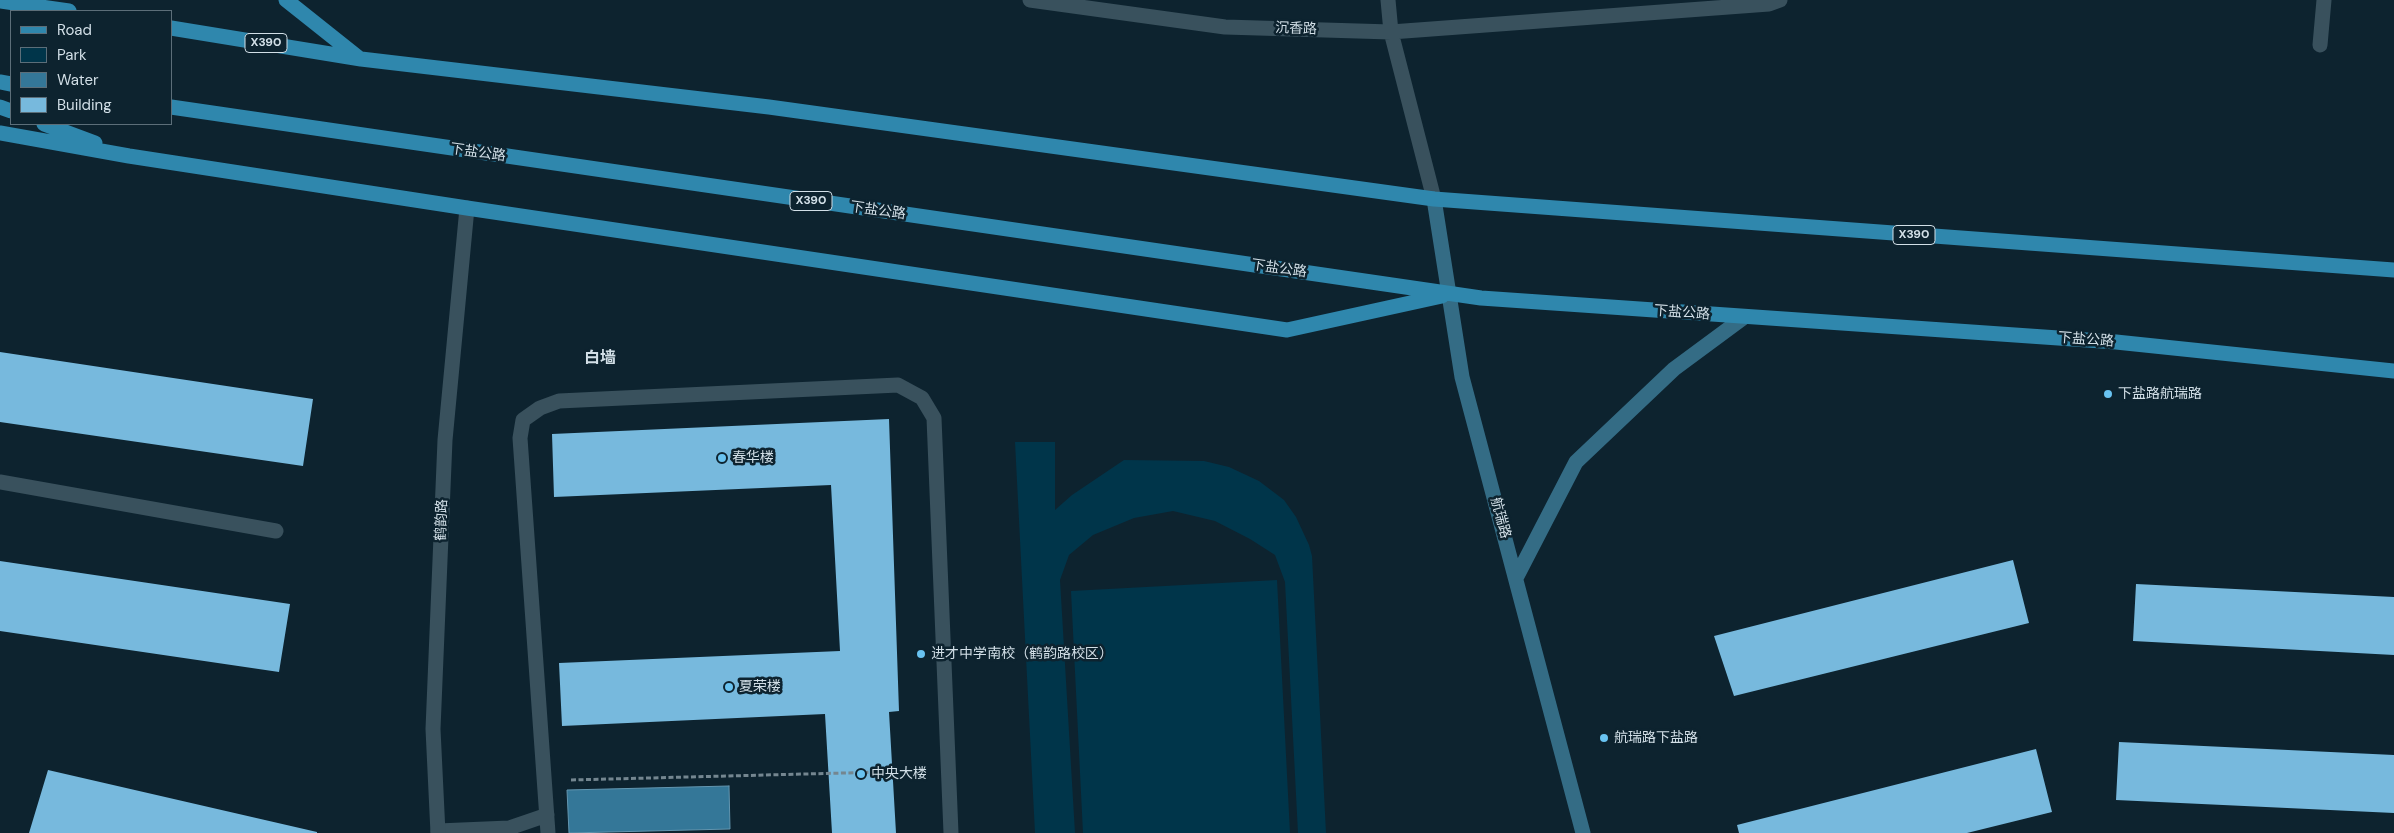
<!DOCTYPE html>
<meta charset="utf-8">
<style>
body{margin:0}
#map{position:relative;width:2394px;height:833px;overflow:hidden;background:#0d232f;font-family:"DM Sans",sans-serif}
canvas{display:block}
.legend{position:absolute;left:10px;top:10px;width:162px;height:115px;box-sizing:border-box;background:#0d232f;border:1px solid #5c6e79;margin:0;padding:6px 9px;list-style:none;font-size:15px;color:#d2dfe7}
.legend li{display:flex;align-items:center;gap:10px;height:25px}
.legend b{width:25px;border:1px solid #5c6e79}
</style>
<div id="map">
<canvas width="2394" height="833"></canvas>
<ul class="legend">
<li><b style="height:6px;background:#2f87ad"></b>Road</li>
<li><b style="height:14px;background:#00354a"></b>Park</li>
<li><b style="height:14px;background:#347798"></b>Water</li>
<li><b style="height:14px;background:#77b9dd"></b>Building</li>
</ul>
</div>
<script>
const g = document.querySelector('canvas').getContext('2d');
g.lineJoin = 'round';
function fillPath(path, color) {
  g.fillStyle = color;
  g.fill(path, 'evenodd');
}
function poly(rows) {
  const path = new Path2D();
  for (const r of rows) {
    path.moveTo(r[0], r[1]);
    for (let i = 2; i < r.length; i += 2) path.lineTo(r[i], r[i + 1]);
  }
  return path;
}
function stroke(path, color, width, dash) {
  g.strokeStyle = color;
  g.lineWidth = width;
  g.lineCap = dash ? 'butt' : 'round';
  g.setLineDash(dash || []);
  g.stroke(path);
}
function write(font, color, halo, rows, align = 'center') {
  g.font = font + ' "DM Sans","Noto Sans SC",sans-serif';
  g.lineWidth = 5;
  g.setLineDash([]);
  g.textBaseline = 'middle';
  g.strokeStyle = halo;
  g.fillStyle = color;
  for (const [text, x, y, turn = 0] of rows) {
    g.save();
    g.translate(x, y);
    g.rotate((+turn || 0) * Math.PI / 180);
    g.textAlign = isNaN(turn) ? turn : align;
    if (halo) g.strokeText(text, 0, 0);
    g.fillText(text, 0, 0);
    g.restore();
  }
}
fillPath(poly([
 [1015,442,1055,442,1055,510,1072,495,1124,460,1204,461,1229,467,1259,481,1284,500,1296,517,1309,545,1312,556,1326,833,1298,833,1285,582,1275,555,1250,539,1215,521,1173,511,1134,518,1093,535,1069,555,1060,580,1075,833,1035,833],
 [1277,580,1290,833,1083,833,1071,591]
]), '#00354a');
const water = poly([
 [729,786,730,829,569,833,567,790,729,786]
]);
fillPath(water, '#347798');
stroke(water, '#6396b0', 1);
fillPath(poly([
 [0,352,313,399,303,466,0,422],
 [889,419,899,711,889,712,896,833,832,833,825,714,562,726,559,663,840,651,831,485,554,497,552,434],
 [2013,560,2029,623,1734,696,1714,636],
 [0,561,290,604,279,672,0,631],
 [2136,584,2394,597,2394,655,2133,641],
 [2119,742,2394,755,2394,813,2116,800],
 [2036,749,2052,812,1967,833,1739,833,1737,825],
 [48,770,317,832,317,833,29,833]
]), '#77b9dd');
stroke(poly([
 [571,780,922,771]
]), '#748690', 3, [5, 2.5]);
stroke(poly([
 [0,482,276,531],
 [438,831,509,828,547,815],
 [548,833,520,438,523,420,540,408,559,401,898,385,922,398,934,418,951,833]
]), '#39515d', 15);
stroke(poly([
 [1030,0,1225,27,1391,32,1434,199],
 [1388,0,1391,32,1769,4,1780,0],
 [2320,45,2324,0],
 [438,833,433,729,445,440,467,208]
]), '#39515d', 15);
stroke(poly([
 [1434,199,1462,377,1583,833],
 [1516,578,1576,462,1674,369,1743,318]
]), '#346c85', 15);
stroke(poly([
 [286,0,359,58],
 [0,1,69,11],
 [171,28,361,59,769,107,1434,199,2394,270],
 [0,82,11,84],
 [0,107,11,111],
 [171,107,1481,298,2116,342,2394,371],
 [44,124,95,143],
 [0,133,129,156,467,208,1287,330,1442,296]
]), '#2f87ad', 15);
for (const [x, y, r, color] of [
 [2108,394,5,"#69c3f1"],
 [722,458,5,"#69c3f1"],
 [921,654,5,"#69c3f1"],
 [729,687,5,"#69c3f1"],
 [1604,738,5,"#69c3f1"],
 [861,774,5,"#69c3f1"]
]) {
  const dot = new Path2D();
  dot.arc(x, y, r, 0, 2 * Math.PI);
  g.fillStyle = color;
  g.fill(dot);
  stroke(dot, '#0d232f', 2);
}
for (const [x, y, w] of [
 [266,43,42],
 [811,201,42],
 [1914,235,42]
]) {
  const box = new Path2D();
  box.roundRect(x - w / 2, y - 9.5, w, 19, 4);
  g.fillStyle = '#0d232f';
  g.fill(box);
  stroke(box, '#d2dfe7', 1);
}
write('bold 12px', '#d2dfe7', null, [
 ["X390",266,43],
 ["X390",811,201],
 ["X390",1914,235]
]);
write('14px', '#d2dfe7', '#0d232f', [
 ["沉香路",1296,29,2],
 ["下盐公路",478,153,8],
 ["下盐公路",878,211,8],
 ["下盐公路",1279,269,8],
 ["下盐公路",1682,313,4],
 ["下盐公路",2086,340,4],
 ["航瑞路",1500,518,75],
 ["鹤韵路",442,520,-88]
]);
write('14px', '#d2dfe7', '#0d232f', [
 ["下盐路航瑞路",2118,394],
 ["春华楼",732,458],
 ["进才中学南校（鹤韵路校区）",931,654],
 ["夏荣楼",739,687],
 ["航瑞路下盐路",1614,738],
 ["中央大楼",871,774]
], 'left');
write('bold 16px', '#d2dfe7', '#0d232f', [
 ["白墙",600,359]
]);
</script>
